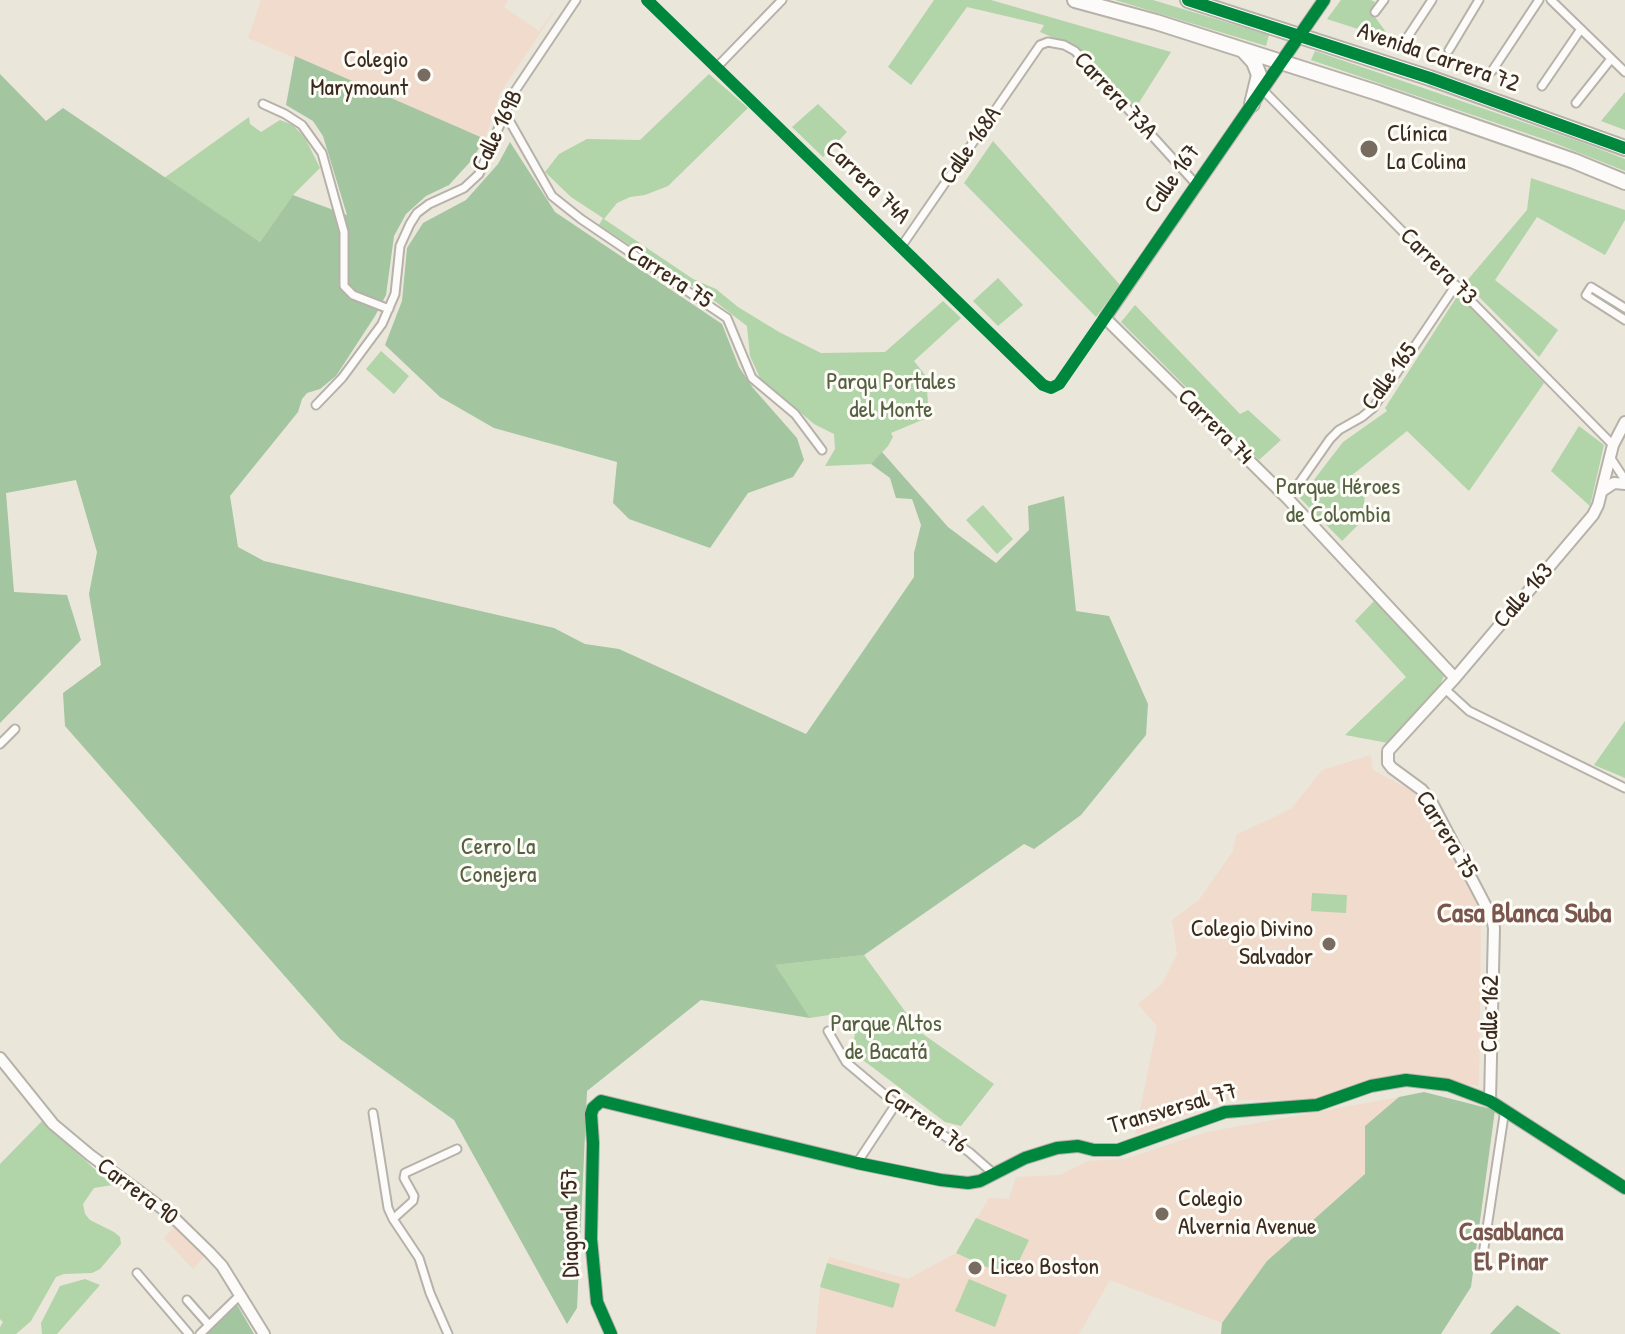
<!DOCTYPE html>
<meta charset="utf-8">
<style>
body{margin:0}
canvas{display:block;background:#eae6da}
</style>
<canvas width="1625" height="1334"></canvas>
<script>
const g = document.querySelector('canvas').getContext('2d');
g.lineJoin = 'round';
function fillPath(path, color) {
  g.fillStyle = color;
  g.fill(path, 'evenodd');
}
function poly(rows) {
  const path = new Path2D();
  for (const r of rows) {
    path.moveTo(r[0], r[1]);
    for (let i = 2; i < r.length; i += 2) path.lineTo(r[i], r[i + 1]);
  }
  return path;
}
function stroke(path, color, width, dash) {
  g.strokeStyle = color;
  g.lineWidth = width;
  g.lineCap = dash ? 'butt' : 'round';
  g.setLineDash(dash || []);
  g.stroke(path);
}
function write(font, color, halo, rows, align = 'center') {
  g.font = font + ' "Patrick Hand",sans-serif';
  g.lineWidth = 6;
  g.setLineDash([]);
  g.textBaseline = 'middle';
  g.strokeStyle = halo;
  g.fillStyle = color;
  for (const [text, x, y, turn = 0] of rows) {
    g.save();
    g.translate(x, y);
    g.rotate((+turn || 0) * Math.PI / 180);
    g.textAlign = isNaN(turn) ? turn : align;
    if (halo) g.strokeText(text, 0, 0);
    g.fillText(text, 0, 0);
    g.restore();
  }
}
fillPath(poly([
 [261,0,508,0,504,7,539,31,562,0,500,93,485,139,248,38],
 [1371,755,1373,770,1412,791,1437,819,1486,914,1481,918,1479,1086,1430,1078,1381,1077,1311,1101,1226,1100,1135,1135,1157,1026,1138,1004,1162,984,1177,954,1172,920,1199,900,1233,851,1236,835,1291,809,1322,770],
 [1399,1097,1365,1126,1365,1174,1267,1261,1222,1323,1110,1280,1079,1334,816,1334,820,1287,829,1257,908,1279,956,1253,989,1198,1009,1199,1016,1177,1060,1175,1088,1161,1125,1159,1207,1132],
 [175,1226,205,1256,193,1269,164,1238]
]), '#f1dbcd');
fillPath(poly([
 [934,0,991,0,1171,52,1135,109,1078,48,1040,32,1044,25,967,7,911,85,888,67],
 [1115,0,1153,0,1269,35,1266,46],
 [1341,0,1371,0,1375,2,1372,13,1392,40,1327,19],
 [1315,51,1581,142,1625,159,1625,171,1549,141,1311,60],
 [709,74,748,108,668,186,645,195,630,197,617,203,604,219,693,279,716,289,738,307,779,332,821,353,885,352,943,301,961,318,914,361,926,376,929,417,891,433,893,437,888,446,871,464,825,466,835,449,834,434,814,424,760,378,750,356,747,326,712,299,599,225,603,218,571,197,545,172,559,154,587,139,640,140],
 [1625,92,1625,130,1601,121],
 [818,104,847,132,823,157,792,127],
 [249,117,250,124,261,132,280,120,293,125,305,138,320,168,293,195,260,242,164,178],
 [993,141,1120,285,1096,317,964,183],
 [1531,178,1625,210,1625,220,1605,255,1537,217,1495,280,1558,330,1539,357,1465,283,1527,210],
 [998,278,1023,305,998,326,973,301],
 [1458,295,1544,383,1469,491,1407,431,1351,476,1365,494,1362,521,1342,541,1300,498,1343,442,1387,411,1385,408],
 [1135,305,1240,414,1248,410,1281,440,1259,460,1121,322],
 [381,351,409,376,394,394,366,369],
 [1579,426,1604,445,1590,506,1551,471],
 [983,505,1013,539,997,554,966,520],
 [1374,601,1440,666,1444,676,1439,687,1388,743,1345,735,1406,677,1355,621],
 [1625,721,1625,778,1594,765],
 [1312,893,1347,895,1346,913,1311,911],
 [864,955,920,1032,994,1084,961,1126,945,1122,851,1051,855,1035,835,1014,810,1018,774,965],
 [42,1121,112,1185,94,1188,83,1204,85,1214,90,1220,114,1232,120,1237,121,1244,100,1269,92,1273,64,1274,56,1277,31,1321,16,1334,0,1334,0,1327,3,1322,0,1319,0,1164],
 [976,1218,1029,1240,1011,1278,956,1253],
 [827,1263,900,1284,893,1308,820,1287],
 [85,1279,100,1285,57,1334,42,1334,41,1323,60,1286],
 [969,1279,1007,1295,995,1327,955,1311]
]), '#b1d4a8');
fillPath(poly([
 [295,56,485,139,470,162,449,185,426,196,406,214,394,236,386,295,375,316,336,376,320,389,307,393,302,399,298,412,230,496,238,547,264,561,554,628,585,644,619,649,806,734,914,577,914,553,921,525,912,499,896,498,890,478,871,464,882,452,948,527,996,563,1029,530,1028,506,1064,496,1076,611,1109,616,1148,704,1146,735,1081,815,1034,849,1024,844,864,955,775,965,810,1018,701,1000,587,1091,577,1308,567,1324,454,1120,340,1039,65,726,63,693,101,665,89,594,97,552,76,480,6,493,14,592,67,595,81,640,0,723,0,74,46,121,63,108,260,242,293,195,347,215,323,136,313,121,286,105],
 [510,142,555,212,722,324,739,367,753,388,797,438,804,460,793,477,748,493,710,548,629,519,613,503,617,462,494,428,440,397,385,345,402,301,407,248,423,223,466,200,498,164],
 [1424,1092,1495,1110,1471,1287,1441,1334,1221,1334,1222,1323,1267,1261,1365,1174,1365,1126,1399,1097],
 [236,1303,254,1334,205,1334],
 [1517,1305,1561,1334,1490,1334]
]), '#a3c59f');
const street = poly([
 [647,0,1043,385,1051,388,1059,384,1105,318],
 [1551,0,1625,72],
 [1375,12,1384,0],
 [1407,38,1432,0],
 [1449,50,1479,0],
 [716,68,782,0],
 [1492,71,1539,0],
 [1542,86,1581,29],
 [1262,89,1613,445],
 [1576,103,1611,59],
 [263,104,285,114,302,125,322,153,344,232,344,286,353,295,389,309],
 [505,113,552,196,581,219,727,318,752,378,795,414,822,450],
 [901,247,1040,45,1048,42,1064,45,1075,51,1196,184],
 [1625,308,1591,287,1586,295,1625,320],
 [316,405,342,378,382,324,395,294,400,246,410,224,417,213,429,204,464,188,479,174,513,94,576,0],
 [1610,457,1625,480],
 [1288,499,1330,439,1339,430,1362,417,1373,408,1456,285],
 [1445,689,1469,711,1625,788],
 [0,744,15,729],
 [828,1031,846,1062,896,1104,969,1152,994,1174],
 [373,1113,388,1208,393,1219,419,1258,430,1293,448,1334],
 [857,1163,896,1104],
 [393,1219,413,1201,414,1196,404,1178,405,1173,457,1149],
 [1482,1261,1505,1109],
 [137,1273,189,1334],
 [187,1300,209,1325],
 [200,1334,236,1299]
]);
const secondary = poly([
 [1324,0,1105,318,1288,499,1455,678],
 [1602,491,1614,483,1625,484],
 [0,1058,53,1124,90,1155,171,1215,209,1252,222,1266,264,1334],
 [1490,1101,1494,928,1492,918,1432,803,1422,790,1392,768,1388,763,1388,751,1455,678,1593,515,1598,505,1613,445,1625,422],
 [611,1334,597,1302,591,1239,593,1143,591,1114,593,1108,601,1101,857,1163,941,1180,968,1183,980,1181,1025,1158,1057,1148,1078,1146,1094,1150,1118,1150,1225,1112,1317,1105,1371,1086,1406,1080,1448,1085,1490,1101,1625,1188]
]);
const highway = poly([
 [1075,0,1156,22,1378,93,1574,161,1625,182],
 [1188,0,1430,78,1625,148],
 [1243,50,1254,62,1259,75,1252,104]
]);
stroke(street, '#b6b2aa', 11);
stroke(secondary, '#b6b2aa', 14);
stroke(highway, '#b6b2aa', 18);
stroke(street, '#fcfbf9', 7);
stroke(secondary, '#fcfbf9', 10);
stroke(highway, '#fcfbf9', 14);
stroke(poly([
 [647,0,1043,385,1051,388,1059,384,1324,0],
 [1188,0,1430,78,1625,148],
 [611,1334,597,1302,591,1239,593,1143,591,1114,593,1108,601,1101,857,1163,941,1180,968,1183,980,1181,1025,1158,1057,1148,1078,1146,1094,1150,1118,1150,1225,1112,1317,1105,1371,1086,1406,1080,1448,1085,1490,1101,1625,1188]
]), '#00873e', 12);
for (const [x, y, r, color] of [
 [424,75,8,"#786c60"],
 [1369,149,10,"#786c60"],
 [1329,944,8,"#786c60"],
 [1162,1214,8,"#786c60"],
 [975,1268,8,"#786c60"]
]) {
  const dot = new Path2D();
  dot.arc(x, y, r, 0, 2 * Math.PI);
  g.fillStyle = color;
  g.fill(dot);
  stroke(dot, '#fdfcf7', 3);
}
write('24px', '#3b2a1e', '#fdfcf7', [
 ["Avenida Carrera 72",1438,58,19],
 ["Carrera 73A",1115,96,47],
 ["Calle 169B",498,131,-64],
 ["Calle 168A",971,146,-55],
 ["Calle 167",1173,179,-55],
 ["Carrera 74A",867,183,44],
 ["Carrera 73",1438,267,45],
 ["Carrera 75",669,277,33],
 ["Calle 165",1390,377,-54],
 ["Carrera 74",1215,427,45],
 ["Calle 163",1524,596,-49],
 ["Carrera 75",1446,835,59],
 ["Calle 162",1491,1014,-89],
 ["Transversal 77",1173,1109,-16],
 ["Carrera 76",925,1121,35],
 ["Carrera 90",137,1192,37],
 ["Diagonal 157",571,1223,-91]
]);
write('24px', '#3b2a1e', '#fdfcf7', [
 ["Colegio",408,61,"right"],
 ["Marymount",408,89,"right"],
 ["Clínica",1387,135],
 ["La Colina",1387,163],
 ["Colegio Divino",1313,930,"right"],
 ["Salvador",1313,958,"right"],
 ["Colegio",1178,1200],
 ["Alvernia Avenue",1178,1228],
 ["Liceo Boston",991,1268]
], 'left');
write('24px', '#546040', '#fdfcf7', [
 ["Parqu Portales",891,383],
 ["del Monte",891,411],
 ["Parque Héroes",1338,488],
 ["de Colombia",1338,516],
 ["Cerro La",498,848],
 ["Conejera",498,876],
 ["Parque Altos",886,1025],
 ["de Bacatá",886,1053]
]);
write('bold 26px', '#7a574e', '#fdfcf7', [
 ["Casablanca",1511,1233],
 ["El Pinar",1511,1263]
]);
write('bold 28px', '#7a574e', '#fdfcf7', [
 ["Casa Blanca Suba",1524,915]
]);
</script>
